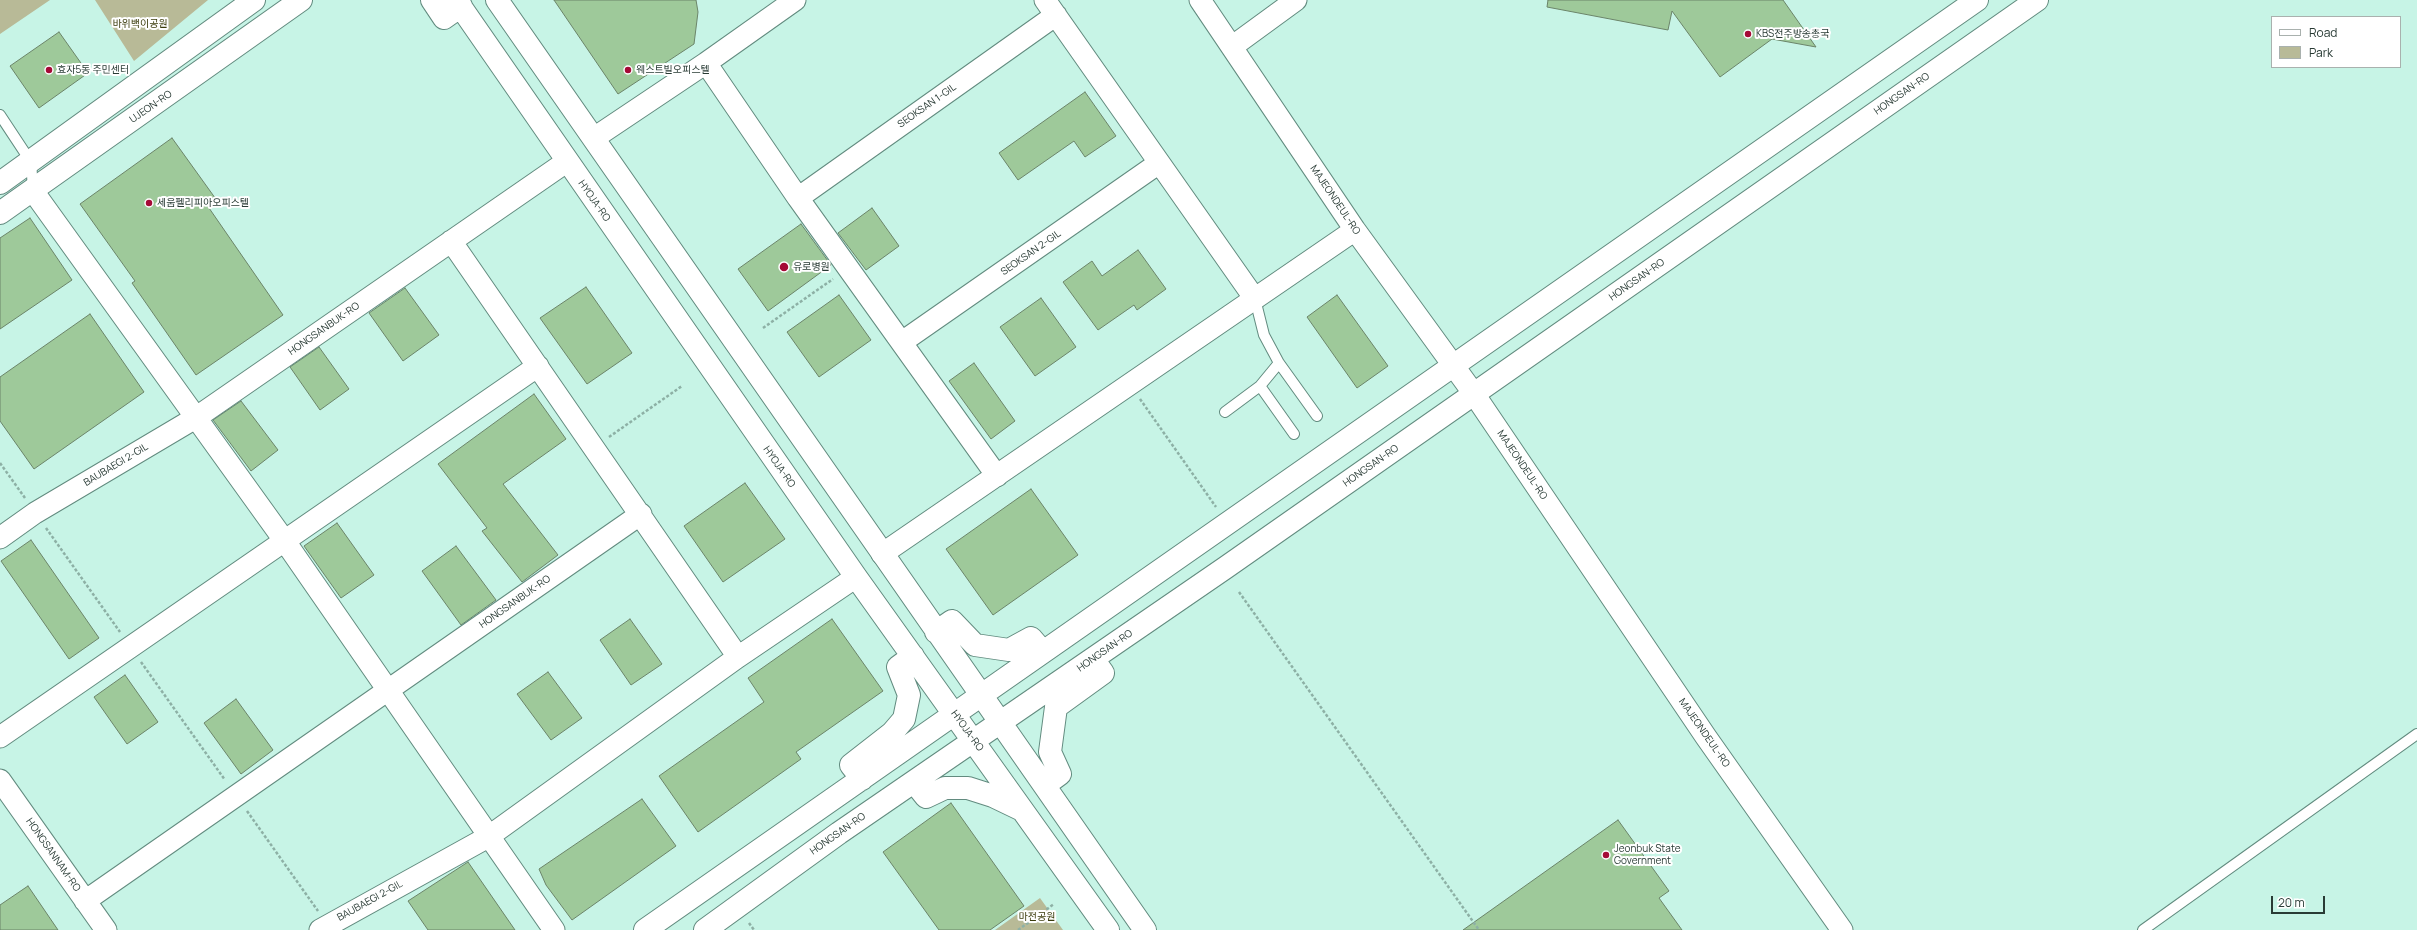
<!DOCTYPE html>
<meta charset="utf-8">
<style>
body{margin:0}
#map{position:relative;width:2417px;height:930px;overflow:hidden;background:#c7f4e6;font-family:Manrope,sans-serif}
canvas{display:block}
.legend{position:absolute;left:2271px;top:16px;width:130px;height:52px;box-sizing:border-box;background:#fff;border:1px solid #a9b1ae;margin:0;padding:5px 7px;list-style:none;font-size:12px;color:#293b35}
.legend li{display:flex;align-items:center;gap:8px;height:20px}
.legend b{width:20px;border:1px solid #a9b1ae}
.scale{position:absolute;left:2271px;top:896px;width:54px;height:18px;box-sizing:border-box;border:2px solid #293b35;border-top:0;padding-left:5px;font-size:12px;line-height:14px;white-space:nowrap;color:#293b35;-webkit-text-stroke:3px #fff;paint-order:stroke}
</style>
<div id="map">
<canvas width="2417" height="930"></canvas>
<ul class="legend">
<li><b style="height:5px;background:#fff"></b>Road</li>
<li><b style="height:11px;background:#b8ba97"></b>Park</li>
</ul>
<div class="scale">20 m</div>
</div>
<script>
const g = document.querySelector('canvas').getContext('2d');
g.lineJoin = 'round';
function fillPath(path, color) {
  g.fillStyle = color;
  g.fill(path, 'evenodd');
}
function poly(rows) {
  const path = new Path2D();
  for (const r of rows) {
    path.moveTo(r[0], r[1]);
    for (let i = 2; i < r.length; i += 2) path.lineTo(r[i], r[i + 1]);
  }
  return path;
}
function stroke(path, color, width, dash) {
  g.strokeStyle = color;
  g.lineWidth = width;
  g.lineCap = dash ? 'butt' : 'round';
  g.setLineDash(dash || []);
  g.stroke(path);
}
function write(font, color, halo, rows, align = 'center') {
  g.font = font + ' Manrope,"Noto Sans KR",sans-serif';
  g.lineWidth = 4;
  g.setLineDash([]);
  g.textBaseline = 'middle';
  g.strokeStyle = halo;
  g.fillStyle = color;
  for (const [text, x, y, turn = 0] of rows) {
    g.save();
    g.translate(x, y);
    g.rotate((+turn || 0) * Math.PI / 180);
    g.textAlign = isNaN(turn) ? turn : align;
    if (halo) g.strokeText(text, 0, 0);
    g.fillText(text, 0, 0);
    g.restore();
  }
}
fillPath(poly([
 [0,0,50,0,0,34],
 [95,0,208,0,134,61],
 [1040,898,1063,930,995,930]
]), '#b8ba97');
const building = poly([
 [554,0,696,0,698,12,694,44,618,94,554,0],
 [1548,0,1783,0,1816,47,1772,39,1720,77,1672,11,1668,30,1547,7,1548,0],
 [59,32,88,73,39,108,10,66,59,32],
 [1085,92,1116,136,1085,157,1074,141,1018,180,999,153,1085,92],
 [172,138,218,202,209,208,283,315,196,375,132,283,135,281,80,204,172,138],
 [872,208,899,246,866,270,838,233,872,208],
 [30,218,72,280,0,329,0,238,30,218],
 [801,224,831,265,768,311,738,269,801,224],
 [1138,250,1166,289,1137,310,1134,305,1098,330,1063,282,1092,261,1102,276,1138,250],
 [586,287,632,353,587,384,540,318,586,287],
 [405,288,439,335,403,361,369,313,405,288],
 [839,295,871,340,819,377,787,332,839,295],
 [1337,295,1388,366,1357,388,1307,317,1337,295],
 [1041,298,1076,347,1035,376,1000,327,1041,298],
 [90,314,144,392,34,469,0,421,0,377,90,314],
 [319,347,349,389,320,410,290,367,319,347],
 [974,363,1015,421,991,439,949,381,974,363],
 [534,394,566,439,503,484,558,555,522,582,482,531,487,528,438,464,534,394],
 [241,401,278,450,251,471,213,420,241,401],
 [745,483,785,539,723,582,684,526,745,483],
 [1031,489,1078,555,993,615,946,549,1031,489],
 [337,523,374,575,341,598,304,546,337,523],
 [31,540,99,638,69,659,1,561,31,540],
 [456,546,496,600,461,625,422,571,456,546],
 [630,619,662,664,631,685,600,640,630,619],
 [832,619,883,691,796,752,801,759,698,832,659,776,764,702,748,678,832,619],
 [548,672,582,718,551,740,517,694,548,672],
 [125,675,158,722,127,744,94,697,125,675],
 [236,699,273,750,241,774,204,723,236,699],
 [642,799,676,846,572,920,546,885,539,869,642,799],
 [951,803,1024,906,990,930,939,930,883,852,951,803],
 [1618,820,1669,891,1659,898,1682,930,1463,930,1618,820],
 [468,862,515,930,428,930,408,901,468,862],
 [28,886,58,930,0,930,0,905,28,886]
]);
fillPath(building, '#9ec99a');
stroke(building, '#6b8469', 1);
const service = poly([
 [0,115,31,162,33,189],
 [1255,299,1264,335,1279,363,1317,416],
 [1260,386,1294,434],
 [1225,412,1260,386,1279,363],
 [2143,930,2417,734]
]);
const minor = poly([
 [1045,0,1255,299],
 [1200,0,1355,230,1474,394,1706,737,1842,930],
 [1233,46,1296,0],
 [706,63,798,198,997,476],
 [594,138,706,63,795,0],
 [33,191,284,540,554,930],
 [798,198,1056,15],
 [451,241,738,657],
 [902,342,1159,163],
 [0,538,35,513,197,417,566,162],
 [882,554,1355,230],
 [0,737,538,366],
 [0,780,106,930],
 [85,901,641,514],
 [320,930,488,837,738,657,856,577]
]);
const tertiary = poly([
 [432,0,444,18,461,6],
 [456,0,856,577,1108,930],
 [497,0,1145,930],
 [0,183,254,0],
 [0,213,301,0],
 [936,632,952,621,975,645,1009,650,1031,638,1043,652],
 [862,779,851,765,892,733,904,719,909,695,898,667,913,656],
 [914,782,926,797,945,788,968,788,993,796,1020,809],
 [1045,785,1060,774,1050,752,1056,707,1103,673,1093,659],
 [645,930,1977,0],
 [705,930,839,833,1225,568,2037,0]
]);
stroke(service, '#628b7f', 12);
stroke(minor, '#628b7f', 23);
stroke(tertiary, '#628b7f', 24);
stroke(poly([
 [763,328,833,279],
 [1140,399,1216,507],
 [609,437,682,386],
 [0,463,25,498],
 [46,528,120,632],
 [1239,592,1479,930],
 [141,662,225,780],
 [247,811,318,911],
 [749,923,754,930],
 [1018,930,1054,904]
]), '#8db0a5', 2.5, [3, 2]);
stroke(service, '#fff', 10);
stroke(minor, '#fff', 21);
stroke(tertiary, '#fff', 22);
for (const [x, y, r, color] of [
 [1748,34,4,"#a50a36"],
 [49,70,4,"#a50a36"],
 [628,70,4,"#a50a36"],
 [149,203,4,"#a50a36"],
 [784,267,5,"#a50a36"],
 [1606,855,4,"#a50a36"]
]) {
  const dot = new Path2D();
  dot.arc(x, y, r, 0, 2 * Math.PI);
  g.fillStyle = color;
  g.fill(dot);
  stroke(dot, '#fff', 1.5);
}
write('10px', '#3a3b0b', '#fff', [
 ["바위백이공원",140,24],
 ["마전공원",1037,917]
]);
write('10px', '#293b35', '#fff', [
 ["KBS전주방송총국",1756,34],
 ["효자5동 주민센터",57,70],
 ["웨스트빌오피스텔",636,70],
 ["세움펠리피아오피스텔",157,203],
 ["유로병원",793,267],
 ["Jeonbuk State",1614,849],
 ["Government",1614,861]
], 'left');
write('10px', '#293b35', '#fff', [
 ["HONGSAN-RO",1902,94,-35],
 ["SEOKSAN 1-GIL",927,106,-35],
 ["UJEON-RO",151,107,-35],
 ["MAJEONDEUL-RO",1335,200,56],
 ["HYOJA-RO",594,201,55],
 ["SEOKSAN 2-GIL",1031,253,-35],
 ["HONGSAN-RO",1637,280,-35],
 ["HONGSANBUK-RO",324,329,-35],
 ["BAUBAEGI 2-GIL",116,465,-31],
 ["MAJEONDEUL-RO",1522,465,56],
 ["HONGSAN-RO",1371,466,-35],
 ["HYOJA-RO",779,467,55],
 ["HONGSANBUK-RO",515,602,-35],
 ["HONGSAN-RO",1105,651,-35],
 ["HYOJA-RO",967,731,54],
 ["MAJEONDEUL-RO",1704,733,55],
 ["HONGSAN-RO",838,834,-35],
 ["HONGSANNAM-RO",53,855,55],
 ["BAUBAEGI 2-GIL",370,901,-29]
]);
</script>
